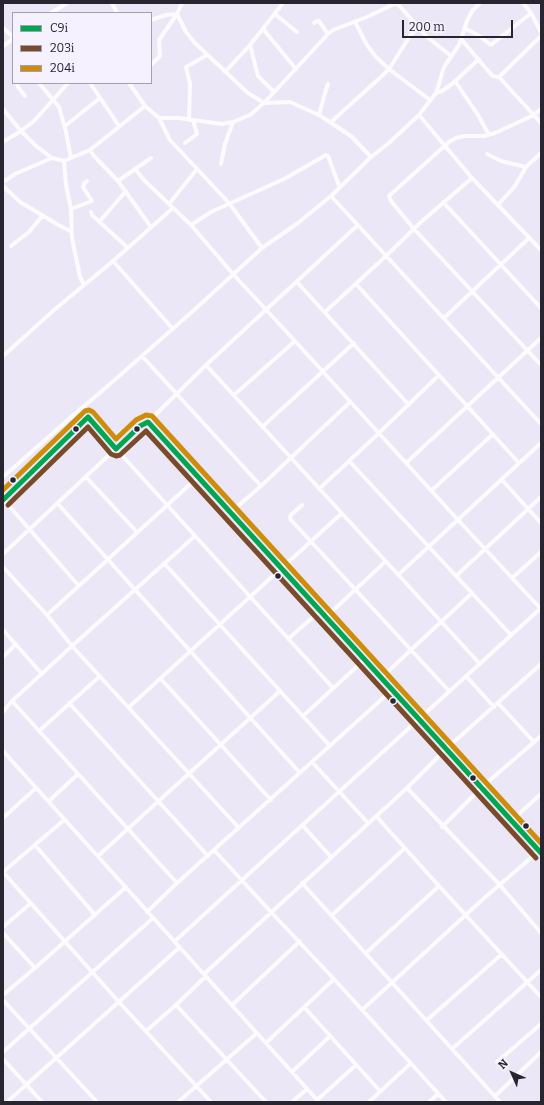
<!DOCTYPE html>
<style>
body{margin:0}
#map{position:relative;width:544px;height:1105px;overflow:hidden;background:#ece7f6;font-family:Bitter,serif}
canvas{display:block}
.frame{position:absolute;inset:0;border:4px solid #282531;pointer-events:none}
.legend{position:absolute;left:12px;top:12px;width:140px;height:72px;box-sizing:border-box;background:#f5f1fe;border:1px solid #a39fac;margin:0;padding:5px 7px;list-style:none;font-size:12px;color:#282531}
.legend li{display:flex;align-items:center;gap:8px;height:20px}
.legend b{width:20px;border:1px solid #a39fac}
.north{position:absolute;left:492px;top:1053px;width:40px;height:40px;-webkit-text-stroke:3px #f5f1fe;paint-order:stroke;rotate:315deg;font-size:11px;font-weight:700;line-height:16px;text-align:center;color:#282531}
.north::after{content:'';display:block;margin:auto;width:14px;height:18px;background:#282531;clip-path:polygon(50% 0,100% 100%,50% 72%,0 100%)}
.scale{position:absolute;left:402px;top:20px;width:111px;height:18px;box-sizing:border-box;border:2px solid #282531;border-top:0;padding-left:5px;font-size:12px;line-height:14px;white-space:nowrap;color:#282531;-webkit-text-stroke:3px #f5f1fe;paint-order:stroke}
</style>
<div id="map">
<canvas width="544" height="1105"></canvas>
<div class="frame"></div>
<ul class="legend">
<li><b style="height:5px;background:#00a651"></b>C9i</li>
<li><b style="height:5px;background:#7a4b2a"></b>203i</li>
<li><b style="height:5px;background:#ce8c0a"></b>204i</li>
</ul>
<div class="north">N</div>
<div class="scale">200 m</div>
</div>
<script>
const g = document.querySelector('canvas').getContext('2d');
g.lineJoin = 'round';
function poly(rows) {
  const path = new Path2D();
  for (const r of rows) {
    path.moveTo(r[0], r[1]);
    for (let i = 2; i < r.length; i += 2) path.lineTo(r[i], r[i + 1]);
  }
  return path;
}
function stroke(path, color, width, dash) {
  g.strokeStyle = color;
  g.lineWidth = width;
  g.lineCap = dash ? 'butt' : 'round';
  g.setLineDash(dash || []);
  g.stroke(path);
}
stroke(poly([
 [112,3,117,13],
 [397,3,426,36,451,56],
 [523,3,531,13,541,32],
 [51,13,67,3],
 [275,14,297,32],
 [151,20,166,15,177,14,186,32,195,43,248,93,264,103,290,102,319,115,339,128,352,137,371,157],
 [355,22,367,45,376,57,389,69,430,100],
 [314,23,317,21,319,21,328,34],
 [3,28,13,37],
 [464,28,478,35,491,45,531,13],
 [263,29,296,69],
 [461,39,489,72,493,76,499,77,541,123],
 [250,45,258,76,274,92],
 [3,46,13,39],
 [151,65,160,56,159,40,177,14,182,3],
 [225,72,250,45,283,3],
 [499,77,541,36],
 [455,81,478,115,489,135],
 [17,83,18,87,25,96],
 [39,83,59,107,66,132,71,158],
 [90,83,119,126],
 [129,83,145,106,159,118,170,140,229,203,262,248],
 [436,93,442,91,452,84,479,59],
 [3,109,21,131,36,146,52,158,64,161,90,150,145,106],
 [541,109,534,115,495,133,484,136,465,136,456,138,449,142,389,196,391,201,414,229,541,365],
 [319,115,325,93,328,84],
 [419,115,472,178,541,250],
 [159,118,179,118,222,124,233,122,250,115,264,103,328,34,333,30,367,17,396,3],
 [189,120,190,84,186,67,207,55],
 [331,122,382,76,389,69,410,36,418,28],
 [65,126,100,98],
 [3,142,21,131,34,121,68,83],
 [185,143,197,134,193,120],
 [90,150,94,156,118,181,151,227],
 [487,154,501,161,526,167],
 [64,161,66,185,71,209,72,238,80,277,84,285],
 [221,164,225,144,233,122],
 [135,169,145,181,191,225,233,274,295,341,458,520,541,609],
 [118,181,151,158],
 [3,182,15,174,52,158],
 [3,186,20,202,62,227,72,232],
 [331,196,541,424],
 [443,202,541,308],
 [169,204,197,169],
 [498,205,515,186,526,167,541,153],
 [71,209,92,201,83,187,84,184,87,181],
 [91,212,92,215,128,248],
 [100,221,126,191],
 [191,225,211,212,284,179,326,155,328,156,338,183,340,187],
 [11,246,29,232,43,215],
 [113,261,173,329],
 [297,282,409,405],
 [356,284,519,463],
 [325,312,386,256,421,222,472,178],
 [444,318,529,238],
 [3,356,54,310,113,261,173,208],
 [142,356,261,486],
 [206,365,480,664],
 [234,395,295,341],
 [80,409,333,688],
 [148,422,541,853],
 [262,427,354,343],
 [349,461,511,635],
 [406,463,541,338],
 [3,477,70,418,102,391,193,311,262,248,298,223,331,196,371,157,390,142,419,115,436,93,444,67,459,45,467,21,472,11,480,3],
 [86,477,137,532],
 [502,480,541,523],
 [319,489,379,433,439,375],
 [432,490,493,434],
 [3,499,79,586],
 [3,500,88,417],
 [58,504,300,773],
 [302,505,291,515,290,518,291,520,449,691],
 [230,513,261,486,350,402],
 [3,554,140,426,148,422,206,365,358,225],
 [164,563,330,746],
 [3,567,47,615,72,646,239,828],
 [398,575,541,443],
 [456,576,541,497],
 [512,578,541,552],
 [47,615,198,477],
 [326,617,385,562],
 [3,630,42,674],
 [288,639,320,611],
 [3,657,16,644],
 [466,676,494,707],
 [381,678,472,593],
 [161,679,271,800],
 [12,701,177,883],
 [69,703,208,856],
 [498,703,534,742],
 [129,707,341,514],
 [3,712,12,701,72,646,195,536],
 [303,716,364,660],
 [39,731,100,676],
 [3,751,319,1102],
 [312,762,368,823],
 [407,788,500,885,541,933],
 [49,801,78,774],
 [376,816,439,886,541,997],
 [3,818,36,788],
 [512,820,541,794],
 [303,826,331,857],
 [442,827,482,787,541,736],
 [35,845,95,915],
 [214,850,271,912,334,979,446,1102],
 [98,856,280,691],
 [3,872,118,1001,211,1102],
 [3,872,64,820],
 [302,883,500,1102],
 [147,912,177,883,392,690],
 [332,915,404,849],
 [3,927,31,903],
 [3,933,35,968],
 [175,941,541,608],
 [366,953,439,886],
 [204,974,407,788,446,749,541,664],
 [3,995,35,968,126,887],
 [3,1000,97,1102],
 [176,1005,266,1102],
 [232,1005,300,941],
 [304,1007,380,1091],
 [362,1010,482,900,540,850],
 [427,1020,502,954],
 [146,1031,176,1005,206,976],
 [266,1043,334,979],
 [452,1049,541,970],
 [3,1052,153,918],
 [3,1059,42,1102],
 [497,1062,541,1024],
 [292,1072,330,1036],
 [495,1096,541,1052],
 [317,1100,356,1065],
 [7,1102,180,947],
 [178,1102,257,1033],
 [292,1102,307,1089],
 [369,1102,411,1063],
 [429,1102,438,1094]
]), '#fcfbfe', 4);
stroke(poly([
 [3,500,88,417,116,449,140,426,148,422,541,853]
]), '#00a651', 5);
stroke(poly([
 [8,505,88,427,111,454,116,456,120,455,146,431,536,858]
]), '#7a4b2a', 5);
stroke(poly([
 [3,490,85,411,89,410,93,412,116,439,136,420,146,415,152,416,541,843]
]), '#ce8c0a', 5);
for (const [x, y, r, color] of [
 [76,429,3.5,"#282531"],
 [137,429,3.5,"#282531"],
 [13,480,3.5,"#282531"],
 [278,576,3.5,"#282531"],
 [393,701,3.5,"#282531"],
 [473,778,3.5,"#282531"],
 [526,826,3.5,"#282531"]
]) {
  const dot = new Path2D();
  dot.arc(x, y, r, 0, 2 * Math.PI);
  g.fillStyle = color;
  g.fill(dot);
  stroke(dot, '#f5f1fe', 1.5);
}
</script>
